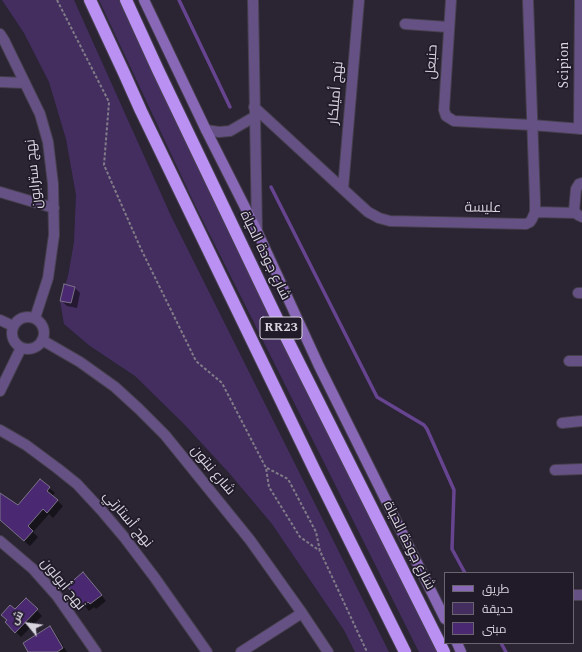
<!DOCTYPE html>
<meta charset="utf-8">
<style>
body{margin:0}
#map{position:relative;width:582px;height:652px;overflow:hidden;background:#2a2433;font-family:Spectral,Cairo,serif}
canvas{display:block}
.legend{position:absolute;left:444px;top:572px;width:130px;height:72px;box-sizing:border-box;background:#201a29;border:1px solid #6a6471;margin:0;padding:5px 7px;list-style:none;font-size:12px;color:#d8d4de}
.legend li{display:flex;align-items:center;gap:8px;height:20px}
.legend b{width:20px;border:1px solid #6a6471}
.north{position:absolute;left:8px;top:604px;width:40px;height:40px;-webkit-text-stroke:3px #201a29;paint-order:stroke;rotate:299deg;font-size:11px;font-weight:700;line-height:16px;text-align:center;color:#d8d4de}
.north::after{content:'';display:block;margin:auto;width:14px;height:18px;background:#d8d4de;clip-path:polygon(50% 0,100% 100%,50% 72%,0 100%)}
</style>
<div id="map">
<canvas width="582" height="652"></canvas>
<ul class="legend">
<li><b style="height:5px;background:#8a68b8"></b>طريق</li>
<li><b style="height:11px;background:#442e60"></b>حديقة</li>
<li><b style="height:11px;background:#4b2872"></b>مبنى</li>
</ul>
<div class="north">ش</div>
</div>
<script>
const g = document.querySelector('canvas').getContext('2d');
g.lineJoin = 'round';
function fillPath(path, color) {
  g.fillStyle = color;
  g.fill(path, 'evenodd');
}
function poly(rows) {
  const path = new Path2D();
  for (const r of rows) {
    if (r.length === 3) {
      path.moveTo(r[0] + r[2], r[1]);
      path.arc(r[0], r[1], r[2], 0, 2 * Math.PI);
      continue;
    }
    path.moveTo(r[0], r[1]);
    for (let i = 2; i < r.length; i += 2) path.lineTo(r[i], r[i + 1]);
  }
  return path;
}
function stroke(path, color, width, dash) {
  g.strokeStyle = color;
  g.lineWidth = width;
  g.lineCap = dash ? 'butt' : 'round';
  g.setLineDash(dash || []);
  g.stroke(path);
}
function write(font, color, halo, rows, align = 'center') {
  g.font = font + ' Spectral,Cairo,serif';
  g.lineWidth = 3.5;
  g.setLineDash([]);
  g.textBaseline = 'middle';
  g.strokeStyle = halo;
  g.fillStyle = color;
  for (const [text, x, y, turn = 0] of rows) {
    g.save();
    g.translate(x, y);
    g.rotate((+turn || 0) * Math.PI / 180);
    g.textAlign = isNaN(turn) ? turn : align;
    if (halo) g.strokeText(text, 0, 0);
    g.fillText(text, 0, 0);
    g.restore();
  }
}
fillPath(poly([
 [2,0,74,0,171,216,389,652,355,652,344,630,272,524,230,474,184,424,135,376,90,346,64,324,60,301,68,276,74,242,76,195,66,139,49,82,24,33],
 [99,0,121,0,212,198,341,457,441,652,419,652,195,205]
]), '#442e60');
fillPath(poly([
 [65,285,75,288,80,293,77,308,67,306,61,300],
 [49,488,55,493,52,496,63,506,53,518,49,514,33,532,38,537,30,546,0,520,0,494,18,507],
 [88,579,106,601,96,609,94,607,89,611,68,586],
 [26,599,42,616,21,637,6,622,15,610],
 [49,627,55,633,67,652,30,652]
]), '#0007');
stroke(poly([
 [179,0,230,107],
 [271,187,377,397,424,425,427,429,454,490,452,549,465,573],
 [501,643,506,652]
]), '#664490', 3.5);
const building = poly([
 [64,284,75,287,71,303,60,301,64,284],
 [40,479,50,487,47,491,58,500,47,513,43,509,28,526,33,531,24,541,0,520,0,493,18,505,40,479],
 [83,572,102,595,90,604,88,602,83,606,67,586,83,572],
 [26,598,38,609,15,633,5,622,7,620,1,615,10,605,15,609,26,598],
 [50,626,63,648,57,652,28,652,23,643,50,626]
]);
fillPath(building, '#4b2872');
stroke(building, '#7b7487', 1);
const street = poly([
 [253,0,257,231],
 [451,0,444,110,446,116,454,121,532,125,582,129],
 [405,24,448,27],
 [0,34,4,40,40,114,48,142,53,184,54,235,48,278,35,318],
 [0,82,25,83],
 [254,107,357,202,368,212,379,218,390,221,526,224,530,222,532,219,535,212,535,201,528,0],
 [579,129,580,0],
 [206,130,219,132,230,131,254,117],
 [582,183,579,184,576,189,574,211,578,215,582,217],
 [343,189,359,0],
 [0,192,54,208],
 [535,212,576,213],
 [578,293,582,293],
 [28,333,16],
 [0,320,13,326],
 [42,340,80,362,115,387,139,409,165,435,250,540,302,613,328,652],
 [569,361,582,361],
 [0,391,21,348],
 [562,423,582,421],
 [0,430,26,445,57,468,77,484,102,511,124,537,155,578,207,652],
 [555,470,582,469],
 [0,541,33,569,57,596,96,652],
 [573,595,582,595],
 [241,652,302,613]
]);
const secondary = poly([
 [144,0,206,130,257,231,319,366,445,619],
 [457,643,461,652]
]);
const highway = poly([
 [90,0,124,73,141,111,315,471,405,652],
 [126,0,158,70,284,333,444,652]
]);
stroke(street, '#46404e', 12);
stroke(secondary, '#46404e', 12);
stroke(highway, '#46404e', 14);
stroke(poly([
 [57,0,109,102,104,165,141,249,196,361,222,383,266,468,269,487,300,537,320,551],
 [267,468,288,479,316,532,320,551,367,652]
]), '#817c88', 2, [3, 2]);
stroke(street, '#665184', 10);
stroke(secondary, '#8a68b8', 10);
stroke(highway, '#ba90f3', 12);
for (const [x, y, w] of [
 [281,328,42]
]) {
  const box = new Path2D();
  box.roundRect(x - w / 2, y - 11, w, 22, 3);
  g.fillStyle = '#201a29';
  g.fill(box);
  stroke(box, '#d8d4de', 1);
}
write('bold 13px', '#d8d4de', null, [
 ["RR23",281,328]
]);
write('14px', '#d8d4de', '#201a29', [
 ["حنبعل",433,62,-87],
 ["Scipion",565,65,-90],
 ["نهج أميلكار",337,93,-85],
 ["نهج سترابون",35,174,-96],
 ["عليسة",483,209,1],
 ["شارع جودة الحياة",264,256,64],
 ["شارع نبتون",212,471,50],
 ["نهج أستارتي",127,520,50],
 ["شارع جودة الحياة",408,546,63],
 ["نهج أبولون",62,585,51]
]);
</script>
